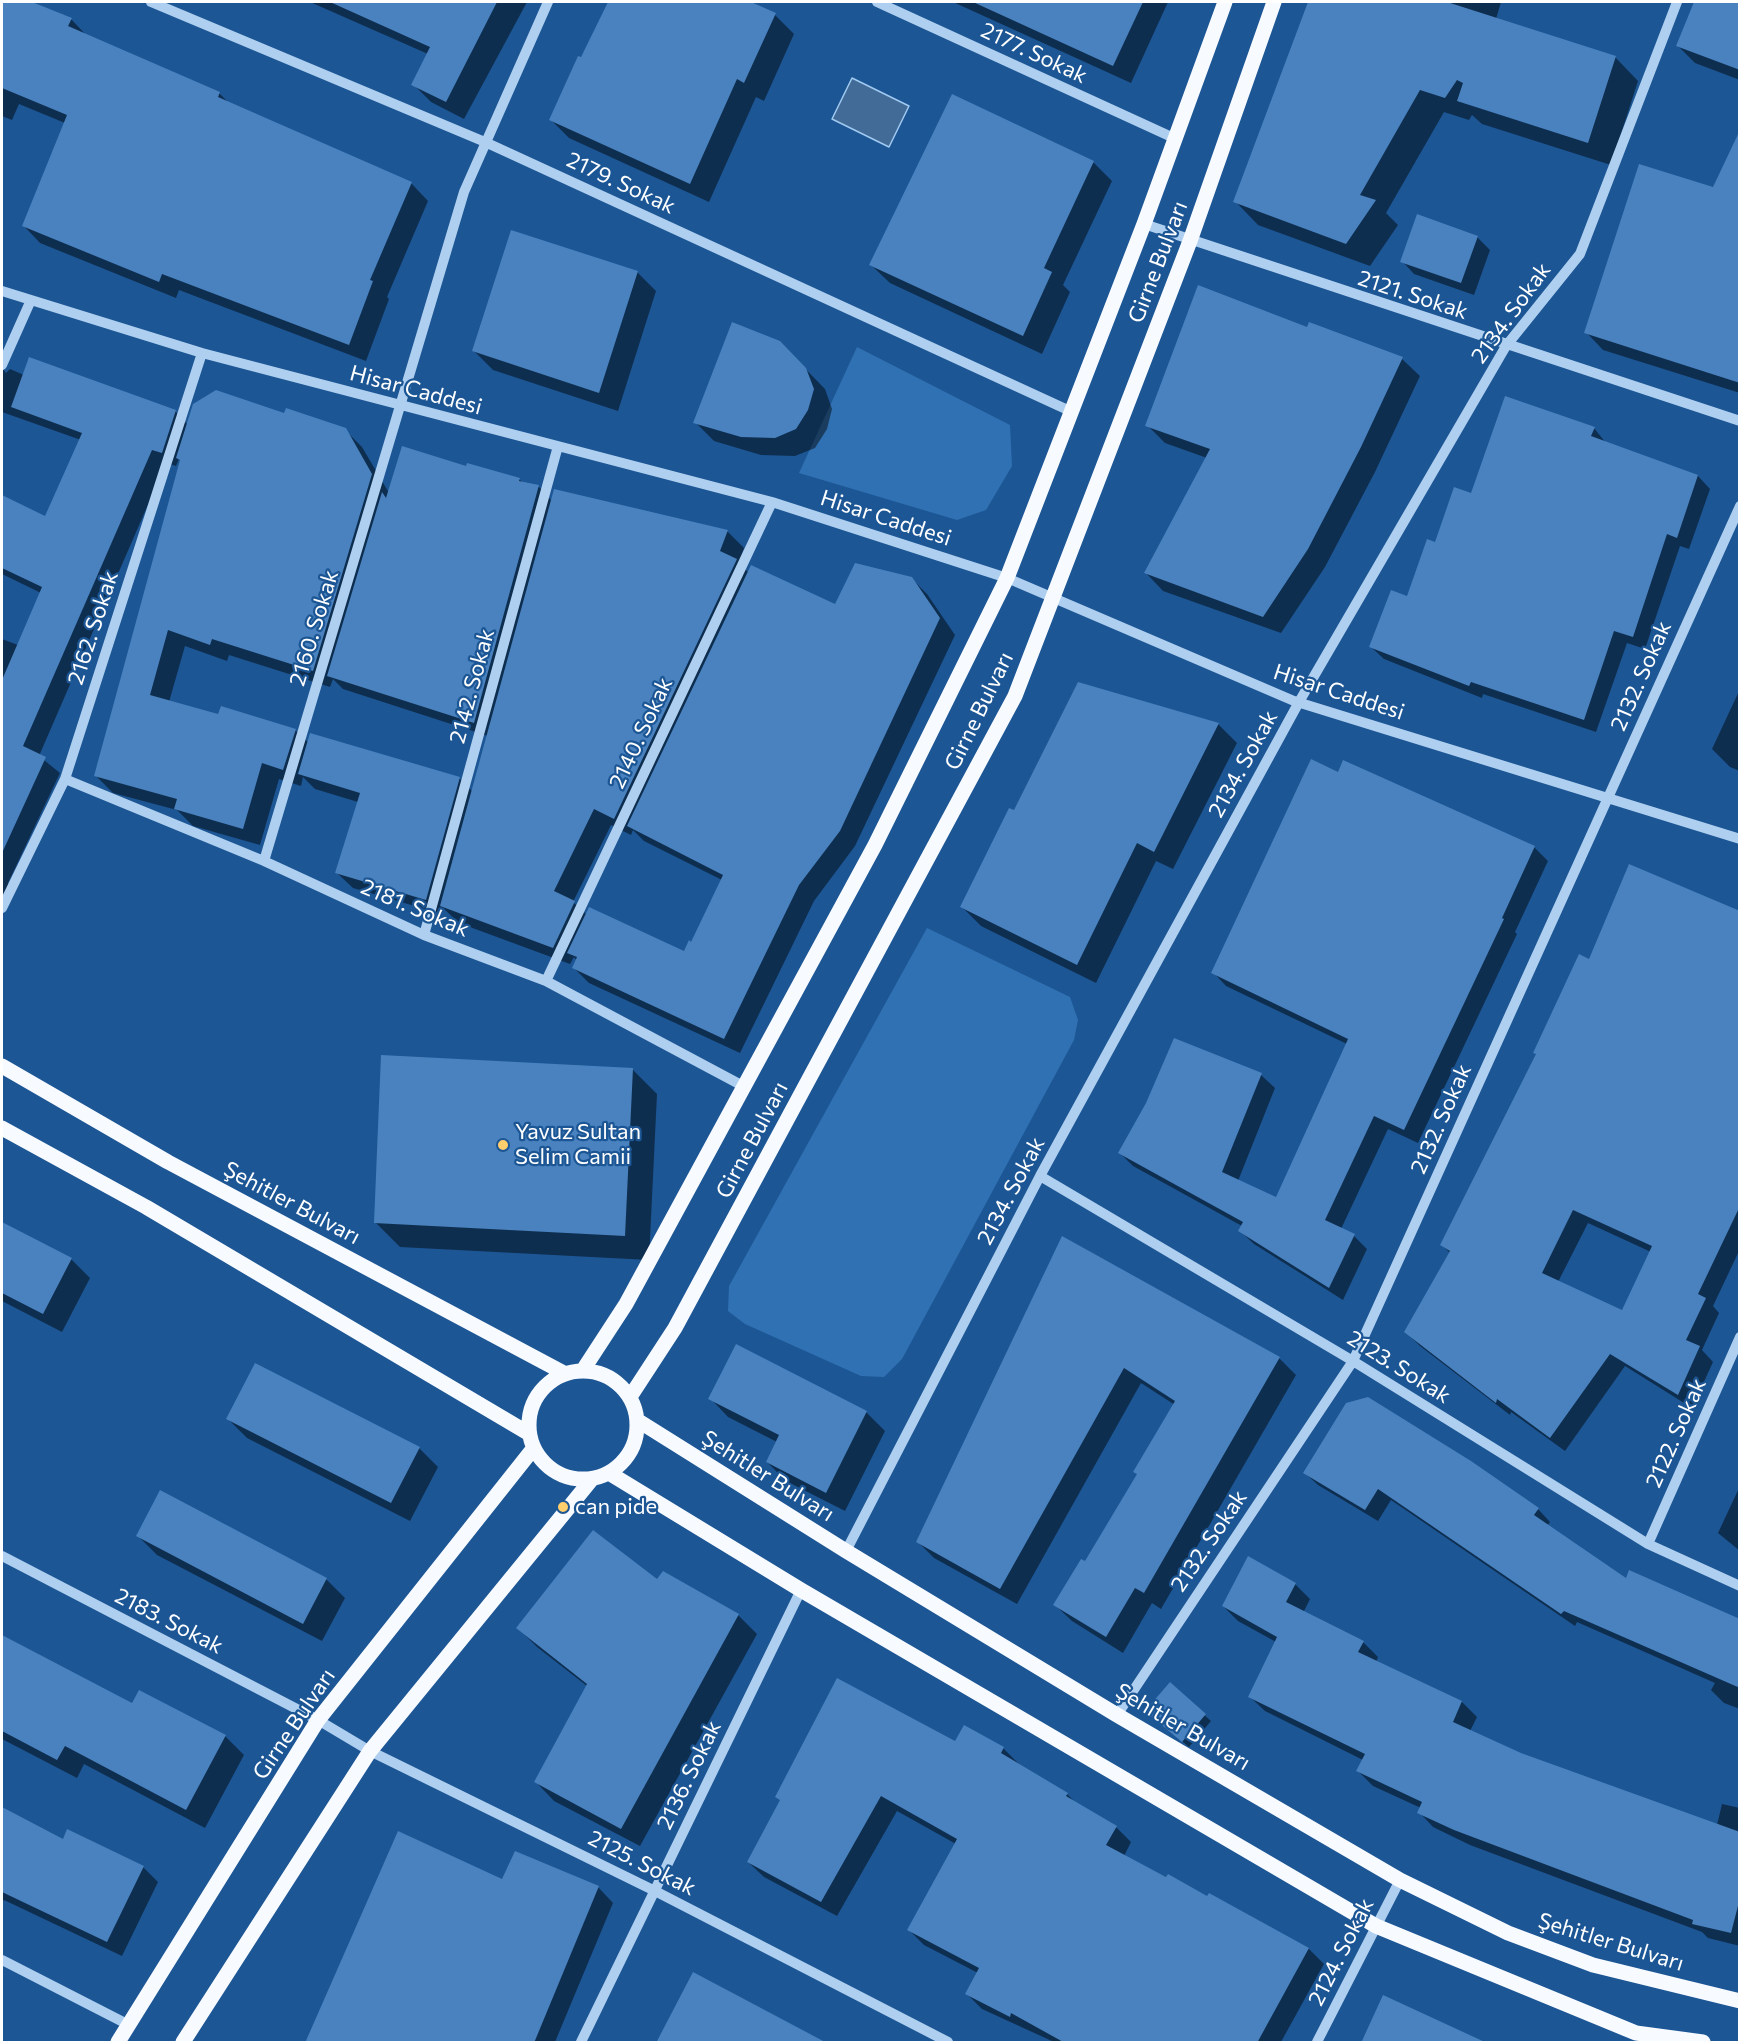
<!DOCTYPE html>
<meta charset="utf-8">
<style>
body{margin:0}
#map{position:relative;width:1741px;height:2044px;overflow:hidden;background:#1c5695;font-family:Commissioner,sans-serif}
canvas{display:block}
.frame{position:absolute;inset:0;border:3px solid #fff;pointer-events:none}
</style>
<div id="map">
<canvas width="1741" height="2044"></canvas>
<div class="frame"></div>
</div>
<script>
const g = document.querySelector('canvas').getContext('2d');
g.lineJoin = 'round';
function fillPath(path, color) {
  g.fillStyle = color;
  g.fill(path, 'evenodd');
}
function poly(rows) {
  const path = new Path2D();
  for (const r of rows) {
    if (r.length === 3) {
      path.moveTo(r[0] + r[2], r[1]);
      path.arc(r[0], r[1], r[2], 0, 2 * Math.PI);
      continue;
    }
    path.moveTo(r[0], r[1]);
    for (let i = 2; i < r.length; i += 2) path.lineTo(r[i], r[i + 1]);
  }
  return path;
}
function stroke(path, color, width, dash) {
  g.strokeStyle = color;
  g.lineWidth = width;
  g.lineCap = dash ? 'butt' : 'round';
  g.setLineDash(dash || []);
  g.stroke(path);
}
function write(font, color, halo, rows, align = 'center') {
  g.font = font + ' Commissioner,sans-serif';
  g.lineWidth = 4.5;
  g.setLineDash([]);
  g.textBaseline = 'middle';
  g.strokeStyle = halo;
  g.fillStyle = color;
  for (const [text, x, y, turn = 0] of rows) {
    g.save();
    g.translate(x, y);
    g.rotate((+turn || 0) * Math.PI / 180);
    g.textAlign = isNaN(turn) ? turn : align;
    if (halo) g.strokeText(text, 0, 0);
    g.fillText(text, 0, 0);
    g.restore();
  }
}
fillPath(poly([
 [857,347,1010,425,1012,466,986,510,957,520,799,473],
 [927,928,1070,997,1078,1020,1074,1040,902,1359,884,1377,861,1376,745,1324,728,1311,729,1286]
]), '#3071b3');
const water = poly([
 [852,78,909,106,889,147,832,119,852,78]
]);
fillPath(water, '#426b98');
stroke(water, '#a1caf1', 1.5);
fillPath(poly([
 [2,2,30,2,71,19,87,36,219,93,231,105,411,183,428,201,387,297,389,299,366,361,179,290,176,298,40,243,23,225,65,123,19,104,12,120,2,116],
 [310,2,527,2,464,119,431,102,413,84,428,54],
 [609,2,747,2,775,15,794,34,764,101,756,97,709,202,569,138,550,119],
 [953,2,1168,2,1131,83],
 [1309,2,1501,2,1496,19,1615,57,1638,81,1611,165,1482,124,1472,115,1469,120,1444,112,1386,213,1398,225,1370,266,1258,225,1235,201],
 [1695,2,1740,2,1740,80,1695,63,1678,46],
 [1740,134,1740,393,1603,350,1586,332,1714,189],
 [1093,162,1112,181,1063,285,1070,292,1042,354,890,283,871,265],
 [1477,237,1490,250,1474,295,1414,274,1402,261],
 [637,272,656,291,618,411,493,370,474,351],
 [1310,324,1402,359,1420,376,1375,472,1325,567,1281,633,1163,591,1146,573,1207,458,1165,443,1147,425,1308,328],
 [779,342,825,389,832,409,827,429,815,448,795,456,761,455,714,441,695,422],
 [2,368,6,373,10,369,24,375,175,411,188,425,285,415,345,430,362,447,389,493,467,468,519,479,523,483,539,487,552,501,727,531,744,548,739,563,749,573,835,606,911,578,927,594,955,635,855,846,814,901,740,1053,589,983,574,968,577,961,574,957,570,964,459,923,443,908,442,914,353,888,337,873,358,802,315,789,303,777,301,786,279,779,260,845,193,826,177,810,113,793,96,776,181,461,179,459,176,466,166,463,39,756,60,773,8,883,12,887,2,911,2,639,18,645,41,593,2,574,2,497,46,518,81,440,2,412],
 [185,646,227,661,229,655,330,687,333,679,343,689,488,736,473,792,459,778,309,743,295,730,220,716,169,702],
 [611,825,631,835,633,830,644,841,722,880,692,944,685,953,587,915,573,902],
 [1594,428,1606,443,1698,476,1710,489,1689,549,1680,546,1645,649,1627,643,1596,732,1483,694,1482,698,1384,659,1371,647,1408,598,1436,544,1472,495],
 [1740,689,1740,771,1730,767,1712,749],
 [1218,724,1237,743,1173,869,1156,861,1096,983,981,926,962,907,1015,812],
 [1338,774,1534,847,1548,861,1515,932,1517,934,1418,1143,1388,1129,1341,1229,1354,1236,1367,1249,1343,1300,1254,1244,1240,1231,1242,1226,1133,1166,1120,1153,1261,1075,1275,1088,1238,1181,1277,1199,1347,1044,1226,986,1213,972],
 [1740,912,1740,1249,1713,1306,1719,1313,1702,1350,1713,1362,1692,1408,1625,1366,1565,1451,1511,1412,1510,1415,1420,1346,1406,1332,1450,1253,1442,1245,1589,961],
 [1588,1223,1651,1252,1623,1312,1558,1282],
 [632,1069,657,1094,649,1260,400,1247,375,1222],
 [2,1224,71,1259,90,1278,62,1332,2,1301],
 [1063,1238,1279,1358,1296,1375,1161,1609,1152,1603,1123,1653,1072,1621,1055,1605,1085,1563,1138,1475,1175,1405,1141,1383,1017,1604,934,1558,918,1542],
 [736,1346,866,1412,885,1431,845,1511,786,1481,767,1462,777,1442,728,1417,710,1398],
 [228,1419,419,1448,438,1467,410,1521,247,1438],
 [1305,1473,1538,1509,1550,1522,1547,1526,1626,1580,1740,1620,1740,1709,1724,1703,1711,1690,1715,1683,1577,1622,1575,1626,1391,1500,1378,1521,1318,1485],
 [1740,1486,1740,1551,1718,1533],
 [138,1536,326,1579,345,1598,322,1641,157,1555],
 [658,1582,738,1615,757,1634,640,1846,554,1801,536,1782,587,1686,537,1647,518,1628],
 [1295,1584,1310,1599,1303,1613,1363,1642,1378,1657,1376,1662,1462,1702,1477,1717,1470,1731,1520,1755,1717,1825,1722,1804,1740,1808,1740,1946,1708,1938,1702,1932,1470,1845,1433,1827,1419,1812,1421,1808,1373,1786,1358,1771,1363,1760,1265,1711,1250,1697,1276,1642,1238,1621,1223,1606],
 [2,1637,132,1705,225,1736,244,1755,205,1828,84,1764,77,1778,2,1739],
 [1170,1684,1211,1721,1189,1747,1153,1717],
 [964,1727,1004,1749,1019,1764,1067,1794,1077,1804,1116,1827,1131,1842,1124,1856,1208,1898,1210,1895,1309,1949,1324,1964,1281,2042,1054,2042,982,2009,967,1994,978,1973,924,1945,909,1930,956,1844,897,1811,837,1916,764,1877,748,1862,955,1743],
 [2,1809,63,1841,143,1867,158,1882,122,1956,4,1900,2,1902],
 [503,1881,598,1887,613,1903,555,2042,307,2042]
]), '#0007');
fillPath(poly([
 [2,2,32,2,72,18,68,26,220,92,218,97,412,182,370,280,373,281,349,345,162,274,159,282,22,226,67,115,2,88],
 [330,2,497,2,446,102,411,85,430,47],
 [608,2,751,2,776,13,744,83,737,79,690,184,549,120,578,56,581,57],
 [973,2,1143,2,1113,66],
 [1308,2,1447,2,1616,56,1588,143,1457,101,1463,83,1457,80,1445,98,1420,90,1360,195,1376,200,1346,244,1233,202],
 [1694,2,1740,2,1740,70,1676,46],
 [952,94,1094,161,1044,268,1052,272,1023,336,869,265],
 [1740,130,1740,383,1584,333,1639,164,1713,187],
 [1417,214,1478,236,1461,283,1400,262],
 [511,230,638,271,599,393,472,351],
 [1198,285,1307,327,1309,322,1403,357,1361,447,1308,549,1263,617,1144,573,1210,449,1145,426],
 [732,322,780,341,806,368,814,389,808,410,796,429,775,438,741,437,693,423],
 [29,357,176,410,162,453,152,450,23,746,46,757,2,853,2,680,42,587,2,568,2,495,45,516,82,433,11,407],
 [216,390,284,413,286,408,346,428,372,474,313,671,212,639,210,645,168,630,150,695,218,714,221,706,296,729,283,770,262,763,243,829,174,809,177,799,94,776,180,460,176,458,193,404],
 [1505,396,1595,427,1591,436,1698,475,1677,538,1667,534,1633,637,1614,631,1584,720,1471,682,1469,686,1369,647,1391,590,1407,596,1427,539,1435,542,1454,487,1471,493],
 [402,446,466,466,467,463,520,478,519,481,539,485,474,723,327,676,382,492,386,498],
 [554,489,728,530,720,551,737,559,614,819,594,809,554,891,575,901,553,948,440,906],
 [855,563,912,577,940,618,840,831,799,885,724,1039,572,968,577,957,567,953,589,907,684,951,689,940,691,942,723,875,627,826,751,565,835,604],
 [1078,682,1219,723,1154,852,1137,843,1077,965,960,907,1009,808,1014,810],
 [310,733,460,777,426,900,335,873,360,793,298,774],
 [1311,759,1338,772,1343,760,1535,846,1502,918,1504,919,1404,1130,1374,1116,1325,1220,1355,1234,1329,1288,1238,1231,1243,1222,1118,1153,1146,1103,1174,1038,1262,1073,1222,1172,1276,1197,1348,1039,1211,973],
 [1629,864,1740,911,1740,1206,1698,1294,1706,1298,1686,1340,1700,1346,1678,1395,1610,1354,1550,1438,1497,1399,1496,1403,1404,1332,1450,1251,1440,1245,1536,1054,1533,1053,1579,954,1589,959],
 [1573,1210,1652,1246,1622,1310,1542,1273],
 [381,1055,633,1068,625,1236,374,1223],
 [2,1222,72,1258,43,1314,2,1293],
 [1062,1236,1280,1357,1144,1593,1135,1588,1106,1637,1053,1605,1081,1559,1085,1561,1137,1474,1133,1472,1175,1401,1124,1368,1000,1589,916,1542],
 [736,1344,867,1411,826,1493,766,1462,779,1435,708,1399],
 [255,1363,420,1447,391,1503,226,1419],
 [1368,1397,1471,1461,1539,1508,1534,1515,1626,1578,1629,1570,1740,1619,1740,1688,1564,1611,1561,1614,1378,1489,1365,1510,1303,1473,1346,1403],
 [160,1490,327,1578,303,1624,136,1536],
 [593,1530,657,1579,663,1571,739,1614,621,1829,534,1782,587,1684,516,1628],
 [1248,1556,1296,1583,1286,1602,1364,1641,1358,1652,1462,1701,1453,1722,1521,1753,1740,1832,1740,1898,1731,1933,1692,1924,1693,1920,1454,1830,1417,1813,1422,1802,1356,1771,1365,1754,1248,1697,1277,1637,1222,1606],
 [2,1635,132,1703,139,1690,226,1735,186,1810,65,1746,57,1760,2,1731],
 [837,1678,955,1741,964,1725,1004,1747,1001,1753,1068,1793,1066,1796,1117,1826,1106,1845,1166,1877,1168,1874,1207,1896,1209,1893,1309,1948,1257,2043,1065,2043,1011,2013,1010,2017,965,1994,979,1968,907,1930,957,1839,881,1796,821,1902,747,1862,780,1800,775,1797],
 [1170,1682,1206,1714,1182,1742,1145,1711],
 [2,1807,63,1839,67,1829,144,1866,107,1942,2,1892],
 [398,1831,502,1879,515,1851,599,1886,534,2043,305,2043],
 [693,1972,827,2043,656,2043],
 [1383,1995,1487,2043,1361,2043]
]), '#4982be');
stroke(poly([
 [151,2,485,142,1070,411],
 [877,2,1176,139],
 [1144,224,1740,421],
 [2,291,202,353,772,502,1007,578,1294,701,1740,839],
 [2,365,31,300],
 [65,779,264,861,424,935,546,981,743,1086],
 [264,861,464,192,548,2],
 [2,908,65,779,202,353],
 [424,935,558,446],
 [546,981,772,502],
 [1040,1176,1353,1361,1648,1544,1740,1586],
 [1648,1544,1740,1337],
 [846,1551,1040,1176,1299,702,1506,346,1580,254,1677,2],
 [2,1556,318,1720,370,1751,655,1891,948,2042],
 [1117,1715,1353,1361,1740,506],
 [2,1960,129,2025],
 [581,2042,801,1590],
 [1317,2042,1400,1880]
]), '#aecfef', 10);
stroke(poly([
 [2,1066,168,1162,564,1373],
 [2,1128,146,1207,528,1433],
 [583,1370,626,1304,875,845,1007,578,1144,224,1225,2],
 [583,1425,54],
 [630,1397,675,1328,1015,696,1190,241,1274,2],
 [637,1420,846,1551,1117,1715,1400,1880,1508,1933,1593,1965,1740,2001],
 [609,1473,801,1590,1376,1926,1636,2033,1703,2042],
 [118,2042,318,1720,533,1449],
 [183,2042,370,1751,592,1479]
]), '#f7faff', 15);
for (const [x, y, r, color] of [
 [503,1145,6,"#ffce6d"],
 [563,1507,6,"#ffce6d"]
]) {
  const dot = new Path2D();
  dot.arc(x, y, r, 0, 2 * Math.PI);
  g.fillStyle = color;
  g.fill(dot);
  stroke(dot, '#1c5695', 2);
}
write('22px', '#fff', '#1c5695', [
 ["2177. Sokak",1034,53,25],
 ["2179. Sokak",621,183,25],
 ["Girne Bulvarı",1158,262,-69],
 ["2121. Sokak",1413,295,18],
 ["2134. Sokak",1511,313,-54],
 ["Hisar Caddesi",416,390,15],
 ["Hisar Caddesi",886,518,18],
 ["2162. Sokak",93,628,-72],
 ["2160. Sokak",314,628,-73],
 ["2132. Sokak",1641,676,-66],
 ["2142. Sokak",472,686,-75],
 ["Hisar Caddesi",1339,692,18],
 ["Girne Bulvarı",979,711,-64],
 ["2140. Sokak",641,733,-65],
 ["2134. Sokak",1243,764,-61],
 ["2181. Sokak",415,908,23],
 ["2132. Sokak",1441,1119,-66],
 ["Girne Bulvarı",752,1140,-62],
 ["2134. Sokak",1011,1191,-62],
 ["Şehitler Bulvarı",292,1203,28],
 ["2123. Sokak",1399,1367,32],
 ["2122. Sokak",1676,1433,-66],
 ["Şehitler Bulvarı",768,1476,32],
 ["2132. Sokak",1209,1541,-56],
 ["2183. Sokak",169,1621,27],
 ["Girne Bulvarı",294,1724,-56],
 ["Şehitler Bulvarı",1183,1727,30],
 ["2136. Sokak",689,1775,-64],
 ["2125. Sokak",642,1863,27],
 ["Şehitler Bulvarı",1611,1942,17],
 ["2124. Sokak",1341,1952,-63]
]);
write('22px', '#fff', '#1c5695', [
 ["Yavuz Sultan",515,1132],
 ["Selim Camii",515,1157],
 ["can pide",575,1507]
], 'left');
</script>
